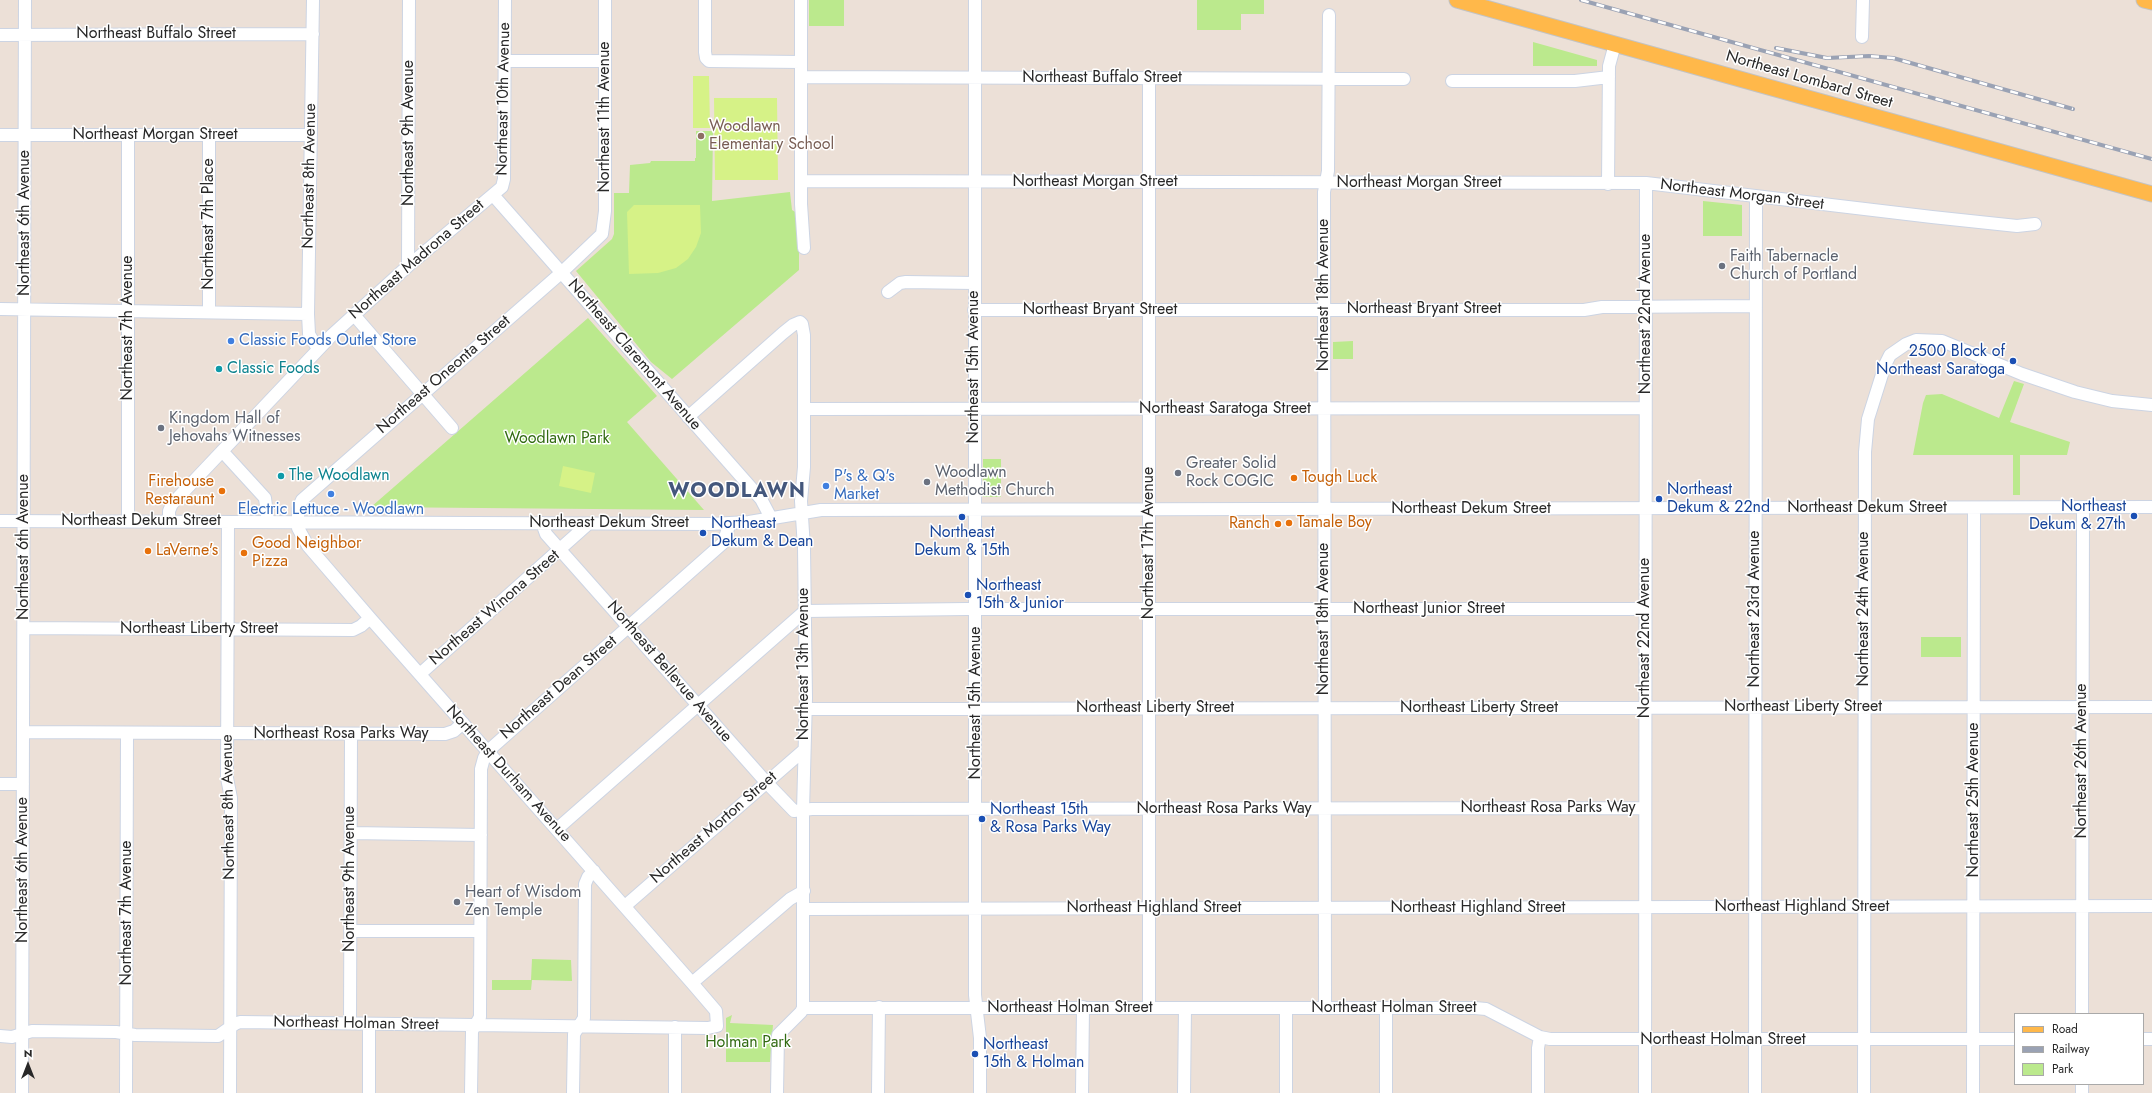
<!DOCTYPE html>
<style>
body{margin:0}
#map{position:relative;width:2152px;height:1093px;overflow:hidden;background:#ece0d7;font-family:Jost,sans-serif}
canvas{display:block}
.legend{position:absolute;left:2014px;top:1013px;width:130px;height:72px;box-sizing:border-box;background:#fff;border:1px solid #a9a9a9;margin:0;padding:5px 7px;list-style:none;font-size:12px;color:#282828}
.legend li{display:flex;align-items:center;gap:8px;height:20px}
.legend b{width:20px;border:1px solid #a9a9a9}
.north{position:absolute;left:8px;top:1045px;width:40px;height:40px;-webkit-text-stroke:3px #fff;paint-order:stroke;rotate:0deg;font-size:11px;font-weight:700;line-height:16px;text-align:center;color:#282828}
.north::after{content:'';display:block;margin:auto;width:14px;height:18px;background:#282828;clip-path:polygon(50% 0,100% 100%,50% 72%,0 100%)}
</style>
<div id="map">
<canvas width="2152" height="1093"></canvas>
<ul class="legend">
<li><b style="height:5px;background:#ffb84a"></b>Road</li>
<li><b style="height:5px;background:#9aa2b4"></b>Railway</li>
<li><b style="height:11px;background:#bbe98d"></b>Park</li>
</ul>
<div class="north">N</div>
</div>
<script>
const g = document.querySelector('canvas').getContext('2d');
g.lineJoin = 'round';
function fillPath(path, color) {
  g.fillStyle = color;
  g.fill(path, 'evenodd');
}
function poly(rows) {
  const path = new Path2D();
  for (const r of rows) {
    path.moveTo(r[0], r[1]);
    for (let i = 2; i < r.length; i += 2) path.lineTo(r[i], r[i + 1]);
  }
  return path;
}
function stroke(path, color, width, dash) {
  g.strokeStyle = color;
  g.lineWidth = width;
  g.lineCap = dash ? 'butt' : 'round';
  g.setLineDash(dash || []);
  g.stroke(path);
}
function write(font, color, halo, rows, align = 'center') {
  g.font = font + ' Jost,sans-serif';
  g.lineWidth = 3;
  g.setLineDash([]);
  g.textBaseline = 'middle';
  g.strokeStyle = halo;
  g.fillStyle = color;
  for (const [text, x, y, turn = 0] of rows) {
    g.save();
    g.translate(x, y);
    g.rotate((+turn || 0) * Math.PI / 180);
    g.textAlign = isNaN(turn) ? turn : align;
    if (halo) g.strokeText(text, 0, 0);
    g.fillText(text, 0, 0);
    g.restore();
  }
}
fillPath(poly([
 [809,0,844,0,844,26,809,26],
 [1197,0,1264,0,1264,14,1241,14,1241,30,1197,30],
 [1533,42,1597,60,1597,66,1533,66],
 [696,131,713,131,712,201,790,192,792,210,797,213,799,218,799,270,672,379,651,362,576,271,612,239,614,234,614,193,629,193,630,165,650,163,651,161,695,161,695,158,703,158,696,158],
 [1703,201,1742,205,1742,236,1703,236],
 [588,318,657,396,627,422,704,510,371,507],
 [1353,341,1353,359,1333,359,1333,342],
 [2014,381,2024,384,2010,422,2070,442,2067,455,2020,455,2020,495,2013,495,2013,455,1913,455,1923,403,1926,395,1942,394,1999,418],
 [983,459,1001,459,1001,497,983,497],
 [1921,637,1961,637,1961,657,1921,657],
 [532,959,571,960,572,981,532,980,531,990,492,990,492,980,531,980],
 [732,1015,730,1023,773,1025,770,1062,726,1062,726,1018]
]), '#bbe98d');
fillPath(poly([
 [693,76,709,76,710,128,693,128],
 [714,98,777,98,778,180,715,180],
 [634,205,700,205,701,233,696,247,688,259,676,268,658,273,629,274,627,212],
 [563,466,595,473,591,493,559,486]
]), '#d6f287');
const minor = poly([
 [313,0,308,314,309,334,318,349],
 [705,0,705,52,706,58,709,61,801,62],
 [801,0,801,204,804,248],
 [975,0,975,995,980,1038,980,1093],
 [0,35,313,34],
 [1862,37,1863,0],
 [505,61,605,61],
 [801,77,1404,79],
 [1149,79,1149,1008],
 [1452,81,1575,81,1609,77],
 [0,135,311,135],
 [801,181,1646,183,1932,217,2017,226,2035,224],
 [1608,184,1609,66,1615,44],
 [493,195,761,499,771,518],
 [408,266,409,0],
 [888,292,900,283,906,282,974,283],
 [0,309,308,314],
 [974,310,1584,310,1602,307,1755,306],
 [209,312,209,135],
 [354,315,452,428],
 [804,409,1645,408],
 [688,417,783,333,793,325,800,322,802,324,804,335,804,467,801,501,804,548,806,698,803,811,803,1008],
 [222,451,265,498,268,522],
 [0,521,710,524,749,522,821,510,2152,507],
 [128,521,128,135],
 [169,521,169,511,172,504,332,335,408,266,502,187,504,179,505,0],
 [228,522,227,778,231,798,230,1093],
 [542,523,546,534,766,782,794,811,812,809,1645,808],
 [24,628,353,630,361,626,370,618],
 [420,674,588,524],
 [805,709,2152,707],
 [23,732,445,734,454,731,463,723],
 [0,784,23,784],
 [557,829,805,611,967,609,1645,609],
 [351,833,481,835],
 [625,906,804,750],
 [804,909,2152,906],
 [350,931,480,931],
 [692,983,790,899,804,891],
 [1325,1008,1324,192,1328,171,1329,15],
 [2082,1014,2083,507],
 [350,1023,351,734],
 [0,1036,12,1037,32,1031,116,1032,135,1035,218,1036,235,1024,240,1022,708,1028,717,1026,716,1011,692,983,370,618,308,546,298,528,298,509,302,500,561,273,602,234,605,211,605,0],
 [2143,1039,2152,1039],
 [2082,1084,2082,1093],
 [22,1093,25,0],
 [126,1093,127,733],
 [369,1093,369,1024],
 [471,1093,472,1031,480,1017,481,769,484,758,488,751,723,543,730,523],
 [573,1093,574,1034,584,1018,585,884,588,877,594,871],
 [675,1093,675,1027],
 [777,1093,778,1035,801,1012,803,1008,1475,1008,1486,1009,1540,1037,1550,1039,2015,1039],
 [878,1093,879,1007],
 [1082,1093,1083,1007],
 [1184,1093,1185,1008],
 [1286,1093,1286,1008],
 [1386,1093,1386,1008],
 [1538,1093,1538,1048,1540,1037],
 [1645,1093,1646,183],
 [1755,1093,1756,196],
 [1864,1093,1865,452,1868,419,1885,365,1890,355,1906,344,1916,340,1942,341,2022,374,2075,392,2112,401,2152,405],
 [1973,1093,1974,508]
]);
const major = poly([
 [1457,0,2152,194],
 [2144,0,2152,2]
]);
stroke(minor, '#ccd4e3', 14);
stroke(major, '#c3c3c3', 17);
stroke(minor, '#fff', 12);
stroke(major, '#ffb84a', 15);
const rail = poly([
 [1581,0,2152,159],
 [1776,48,1827,58,1869,56,1893,58,2073,109]
]);
stroke(rail, '#9aa2b4', 4);
stroke(rail, '#fff', 2.5, [8]);
for (const [x, y, r, color] of [
 [701,136,4,"#8d6e63"],
 [1722,266,4,"#6b7280"],
 [231,341,4,"#3f7fe0"],
 [2013,361,4,"#1a4fb4"],
 [219,369,4,"#0f9aa8"],
 [161,428,4,"#6b7280"],
 [1178,473,4,"#6b7280"],
 [281,476,4,"#0f9aa8"],
 [1294,478,4,"#e8710a"],
 [927,482,4,"#6b7280"],
 [826,486,4,"#3f7fe0"],
 [222,491,4,"#e8710a"],
 [331,494,4,"#3f7fe0"],
 [1659,499,4,"#1a4fb4"],
 [2134,516,4,"#1a4fb4"],
 [962,517,4,"#1a4fb4"],
 [1289,523,4,"#e8710a"],
 [1278,524,4,"#e8710a"],
 [703,533,4,"#1a4fb4"],
 [148,551,4,"#e8710a"],
 [244,553,4,"#e8710a"],
 [968,595,4,"#1a4fb4"],
 [982,819,4,"#1a4fb4"],
 [457,902,4,"#6b7280"],
 [975,1054,4,"#1a4fb4"]
]) {
  const dot = new Path2D();
  dot.arc(x, y, r, 0, 2 * Math.PI);
  g.fillStyle = color;
  g.fill(dot);
  stroke(dot, '#fff', 1.5);
}
write('16px', '#282828', '#fff', [
 ["Northeast Buffalo Street",156,34],
 ["Northeast Buffalo Street",1102,78],
 ["Northeast Lombard Street",1809,80,16],
 ["Northeast 10th Avenue",504,99,-89],
 ["Northeast 11th Avenue",605,117,-90],
 ["Northeast 9th Avenue",409,133,-90],
 ["Northeast Morgan Street",155,135],
 ["Northeast 8th Avenue",310,176,-89],
 ["Northeast Morgan Street",1095,182],
 ["Northeast Morgan Street",1419,183],
 ["Northeast Morgan Street",1742,195,7],
 ["Northeast 6th Avenue",25,223,-90],
 ["Northeast 7th Place",209,224,-90],
 ["Northeast Madrona Street",417,260,-41],
 ["Northeast 18th Avenue",1324,295,-90],
 ["Northeast Bryant Street",1424,309],
 ["Northeast Bryant Street",1100,310],
 ["Northeast 22nd Avenue",1646,314,-90],
 ["Northeast 7th Avenue",128,328,-90],
 ["Northeast Claremont Avenue",634,355,49],
 ["Northeast 15th Avenue",974,367,-90],
 ["Northeast Oneonta Street",444,375,-41],
 ["Northeast Saratoga Street",1225,409],
 ["Northeast Dekum Street",1867,508],
 ["Northeast Dekum Street",1471,509],
 ["Northeast Dekum Street",141,521],
 ["Northeast Dekum Street",609,523],
 ["Northeast 17th Avenue",1149,543,-90],
 ["Northeast 6th Avenue",24,547,-90],
 ["Northeast Winona Street",495,608,-41],
 ["Northeast Junior Street",1429,609],
 ["Northeast 23rd Avenue",1755,609,-90],
 ["Northeast 24th Avenue",1864,609,-90],
 ["Northeast 18th Avenue",1324,619,-90],
 ["Northeast Liberty Street",199,629],
 ["Northeast 22nd Avenue",1645,638,-90],
 ["Northeast 13th Avenue",804,664,-90],
 ["Northeast Bellevue Avenue",669,672,49],
 ["Northeast Dean Street",559,688,-41],
 ["Northeast 15th Avenue",976,703,-90],
 ["Northeast Liberty Street",1803,707],
 ["Northeast Liberty Street",1155,708],
 ["Northeast Liberty Street",1479,708],
 ["Northeast Rosa Parks Way",341,734],
 ["Northeast 26th Avenue",2082,761,-90],
 ["Northeast Durham Avenue",508,774,48],
 ["Northeast 25th Avenue",1974,800,-90],
 ["Northeast 8th Avenue",229,807,-91],
 ["Northeast Rosa Parks Way",1548,808],
 ["Northeast Rosa Parks Way",1224,809],
 ["Northeast Morton Street",714,828,-41],
 ["Northeast 6th Avenue",23,870,-90],
 ["Northeast 9th Avenue",350,879,-90],
 ["Northeast Highland Street",1802,907],
 ["Northeast Highland Street",1154,908],
 ["Northeast Highland Street",1478,908],
 ["Northeast 7th Avenue",127,913,-90],
 ["Northeast Holman Street",1070,1008],
 ["Northeast Holman Street",1394,1008],
 ["Northeast Holman Street",356,1024,1],
 ["Northeast Holman Street",1723,1040]
]);
write('16px', '#785e54', '#fff', [
 ["Woodlawn",709,127],
 ["Elementary School",709,145]
], 'left');
write('16px', '#5b616d', '#fff', [
 ["Faith Tabernacle",1730,257],
 ["Church of Portland",1730,275],
 ["Kingdom Hall of",169,419],
 ["Jehovahs Witnesses",169,437],
 ["Greater Solid",1186,464],
 ["Rock COGIC",1186,482],
 ["Woodlawn",935,473],
 ["Methodist Church",935,491],
 ["Heart of Wisdom",465,893],
 ["Zen Temple",465,911]
], 'left');
write('16px', '#366cbe', '#fff', [
 ["Classic Foods Outlet Store",239,341],
 ["P's & Q's",834,477],
 ["Market",834,495],
 ["Electric Lettuce - Woodlawn",331,510,"center"]
], 'left');
write('16px', '#164399', '#fff', [
 ["2500 Block of",2005,352,"right"],
 ["Northeast Saratoga",2005,370,"right"],
 ["Northeast",1667,490],
 ["Dekum & 22nd",1667,508],
 ["Northeast",2126,507,"right"],
 ["Dekum & 27th",2126,525,"right"],
 ["Northeast",711,524],
 ["Dekum & Dean",711,542],
 ["Northeast",962,533,"center"],
 ["Dekum & 15th",962,551,"center"],
 ["Northeast",976,586],
 ["15th & Junior",976,604],
 ["Northeast 15th",990,810],
 ["& Rosa Parks Way",990,828],
 ["Northeast",983,1045],
 ["15th & Holman",983,1063]
], 'left');
write('16px', '#0d838f', '#fff', [
 ["Classic Foods",227,369],
 ["The Woodlawn",289,476]
], 'left');
write('16px', '#326b12', '#fff', [
 ["Woodlawn Park",557,439],
 ["Holman Park",748,1043]
]);
write('16px', '#c56008', '#fff', [
 ["Tough Luck",1302,478],
 ["Firehouse",214,482,"right"],
 ["Restaraunt",214,500,"right"],
 ["Tamale Boy",1297,523],
 ["Ranch",1270,524,"right"],
 ["Good Neighbor",252,544],
 ["Pizza",252,562],
 ["LaVerne's",156,551]
], 'left');
g.letterSpacing = '1px';
write('bold 20px', '#44577c', '#fff', [
 ["WOODLAWN",737,492]
]);
g.letterSpacing = '0px';
</script>
